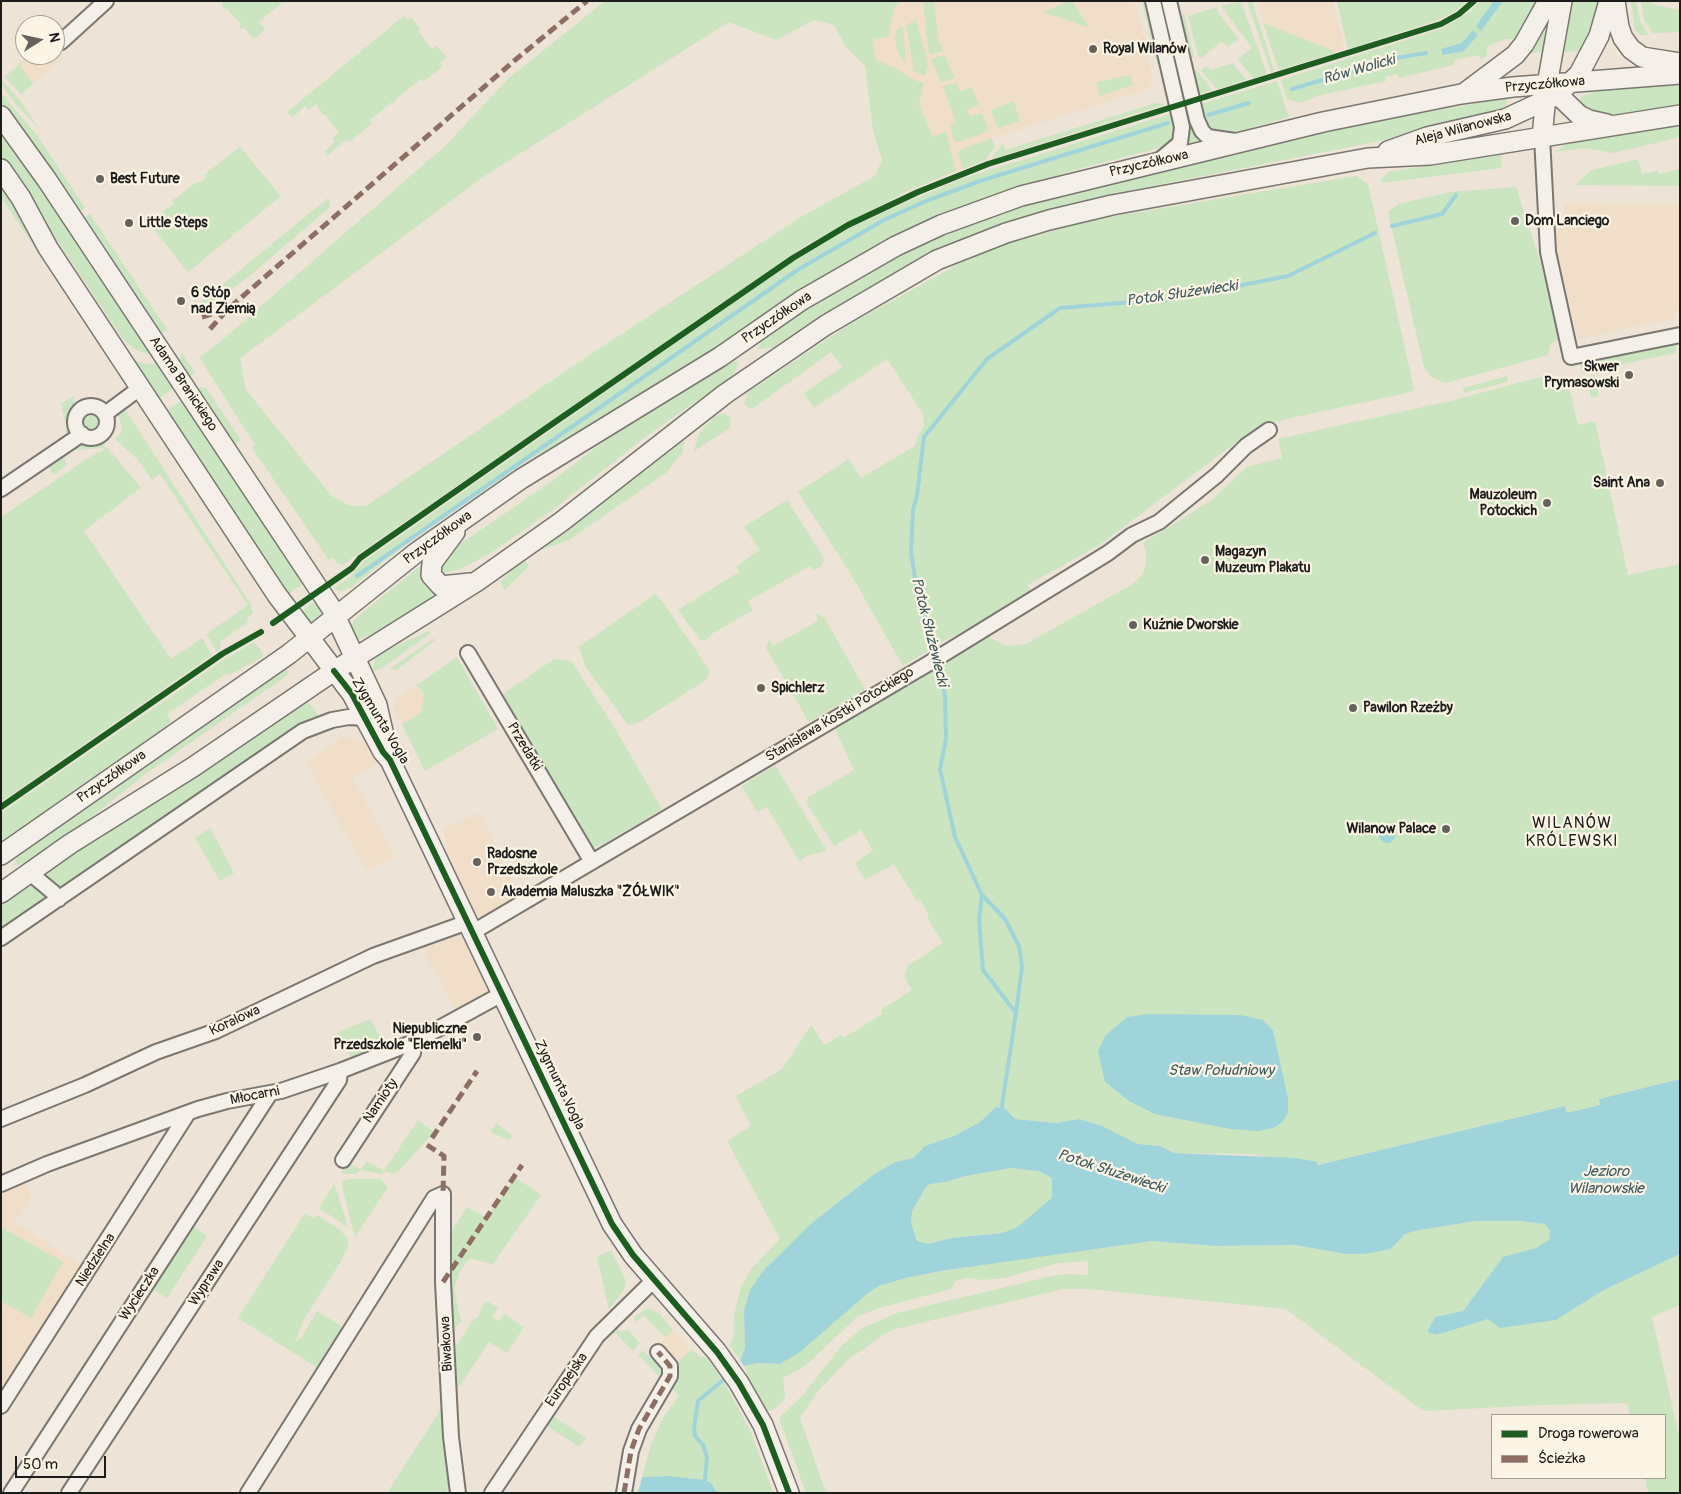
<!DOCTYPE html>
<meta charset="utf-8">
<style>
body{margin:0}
#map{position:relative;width:1681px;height:1494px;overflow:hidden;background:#ede3d7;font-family:Pangolin,sans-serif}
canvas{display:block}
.frame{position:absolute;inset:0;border:2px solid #1c1c1c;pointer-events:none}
.legend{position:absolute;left:1491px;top:1414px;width:175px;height:65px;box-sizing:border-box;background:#fcf5e5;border:1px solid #a29e95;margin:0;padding:6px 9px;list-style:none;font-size:15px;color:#1c1c1c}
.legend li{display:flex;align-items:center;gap:10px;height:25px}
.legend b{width:25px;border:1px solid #a29e95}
.north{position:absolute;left:15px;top:15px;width:50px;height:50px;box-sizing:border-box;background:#fcf5e5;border:1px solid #a29e95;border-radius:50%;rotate:80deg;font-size:14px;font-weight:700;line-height:20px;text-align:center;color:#1c1c1c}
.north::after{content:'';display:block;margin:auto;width:18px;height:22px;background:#65625d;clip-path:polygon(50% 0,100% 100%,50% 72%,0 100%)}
.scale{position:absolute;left:15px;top:1456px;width:91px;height:22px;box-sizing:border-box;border:2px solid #1c1c1c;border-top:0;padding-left:6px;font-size:15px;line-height:18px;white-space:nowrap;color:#1c1c1c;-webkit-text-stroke:4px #fcf5e5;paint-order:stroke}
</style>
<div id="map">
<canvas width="1681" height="1494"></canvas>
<div class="frame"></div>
<ul class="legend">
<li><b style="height:6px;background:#1b5e20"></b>Droga rowerowa</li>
<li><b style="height:6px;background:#8d6e63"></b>Ścieżka</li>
</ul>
<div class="north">N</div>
<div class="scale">50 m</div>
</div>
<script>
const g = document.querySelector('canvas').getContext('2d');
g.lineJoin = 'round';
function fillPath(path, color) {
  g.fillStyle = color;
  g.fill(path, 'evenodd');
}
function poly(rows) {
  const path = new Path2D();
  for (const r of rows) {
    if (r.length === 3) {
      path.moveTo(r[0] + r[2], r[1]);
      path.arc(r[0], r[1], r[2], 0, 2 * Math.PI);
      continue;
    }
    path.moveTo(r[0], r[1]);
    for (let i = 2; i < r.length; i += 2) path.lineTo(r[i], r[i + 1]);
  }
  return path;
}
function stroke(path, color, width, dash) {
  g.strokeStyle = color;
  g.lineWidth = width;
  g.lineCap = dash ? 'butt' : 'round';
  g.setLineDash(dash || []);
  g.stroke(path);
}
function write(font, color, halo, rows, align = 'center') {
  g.font = font + ' Pangolin,sans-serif';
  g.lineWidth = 4.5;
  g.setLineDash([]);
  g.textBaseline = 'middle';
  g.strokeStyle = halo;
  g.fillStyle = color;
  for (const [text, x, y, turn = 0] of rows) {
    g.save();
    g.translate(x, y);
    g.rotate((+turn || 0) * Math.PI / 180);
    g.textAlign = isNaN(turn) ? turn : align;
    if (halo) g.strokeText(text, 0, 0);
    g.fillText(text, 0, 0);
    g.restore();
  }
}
fillPath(poly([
 [865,1,1135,1,1153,78,1146,90,992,138,995,147,985,160,900,194],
 [1257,1,1333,1,1344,49,1278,70],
 [55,50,62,58,33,84,20,65,31,55,55,55],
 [1571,203,1680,204,1680,309,1675,311,1675,318,1578,339,1554,236,1557,228,1568,225,1564,205],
 [417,685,424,694,421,713,402,724,394,707,396,699],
 [343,736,364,742,380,762,352,777,395,856,366,870,306,762],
 [480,813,519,896,482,918,474,913,448,856,443,829],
 [458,929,491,995,458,1013,419,943],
 [25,1181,31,1196,15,1222,83,1266,1,1395,1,1190],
 [673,1330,691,1350,673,1367,656,1346]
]), '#f0dec9');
fillPath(poly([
 [221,1,284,1,259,22,265,30,254,39,244,28,242,29,239,26,241,24,226,8,224,9,222,6,223,5],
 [605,1,900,1,894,8,888,37,872,40,876,60,900,70,911,79,924,83,919,105,933,137,946,131,956,171,900,194,897,197,806,245,342,565,337,563,333,558,329,560,252,448,255,445,199,357,221,341,445,146,507,80],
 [814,20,834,25,846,47,865,66,873,131,882,160,875,176,801,217,594,352,366,506,350,506,331,495,246,390,240,358,486,175,729,22,776,40],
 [923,1,934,1,938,37,943,51,929,55],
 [1069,1,1072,1,1090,28,1044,12],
 [1142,1,1148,1,1164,67,1157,64],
 [1247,1,1252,1,1274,70,1271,72],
 [1337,1,1467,1,1456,11,1438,20,1348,49],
 [1480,1,1538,1,1518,39,1507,39,1492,44,1487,47,1487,54,1483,59,1481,60,1479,55,1454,60,1454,65,1399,78,1398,74,1385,77,1386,81,1317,96,1300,103,1287,99,1281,80,1443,28,1470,12],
 [1570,1,1602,1,1595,26,1582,51,1559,52],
 [1631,1,1636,1,1640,21,1648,35,1640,35,1635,30],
 [1641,1,1651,1,1651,4,1680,10,1680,32,1653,33,1644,20],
 [1241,2,1266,71,1266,74,1253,78,1238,59,1252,48,1221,6],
 [1217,7,1218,13,1239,39,1228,47,1222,41,1201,58,1198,56,1188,16],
 [1184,13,1194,57,1189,62,1179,20],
 [404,16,408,20,411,17,417,25,415,28,418,26,420,29,418,31,432,49,436,46,447,57,440,63,442,67,424,81,421,79,395,100,394,104,392,102,370,120,372,123,350,142,347,139,327,156,324,152,335,142,332,138,339,133,326,115,323,115,316,104,309,110,305,106,293,117,287,112],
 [1548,16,1553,16,1545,52,1528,53],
 [916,20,928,65,925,76,914,71,906,25],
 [1263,23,1334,51,1334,53,1279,70],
 [903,27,906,65,897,50,895,40,896,31],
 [30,55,20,65,33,84,22,94,26,100,5,77],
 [945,55,954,78,941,82,931,59],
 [1233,63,1246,80,1217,89,1201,70,1207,66,1210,70],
 [1191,69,1197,71,1212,90,1197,95],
 [1131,75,1133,85,1100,96,1097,82],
 [2,80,22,103,40,130,14,102,1,84],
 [1277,81,1289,117,1231,134,1213,132,1204,123,1198,105],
 [956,83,960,92,972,87,979,105,967,109,970,116,982,113,989,131,958,142,954,140,950,125,956,123,943,86],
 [1680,83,1680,106,1618,115,1593,111,1579,101,1582,96,1598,91],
 [1,93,36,134,85,208,80,212,76,211,13,121,1,102],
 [1507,98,1506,111,1493,115,1389,139,1112,194,1007,222,914,261,823,314,772,348,758,349,764,335,817,298,922,241,1015,205,1348,126],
 [1014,101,1020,121,998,128,991,110],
 [1156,103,1166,104,991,159,1003,143,1005,150],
 [1189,108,1202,140,1186,144,1188,133,1183,110],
 [1173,113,1176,121,1175,134,1169,144,1163,147,1074,170,954,210,900,234,837,268,775,307,716,350,571,440,520,463,406,544,352,587,341,591,333,589,350,577,363,562,786,266,846,230,899,205,964,178],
 [1680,126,1680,137,1614,153,1585,148,1555,152,1567,144],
 [1,130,24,158,154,353,147,354,134,349,122,338,1,156],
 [992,138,995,147,985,160,963,169,958,153,961,149],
 [240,147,281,196,188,272,148,222,174,204,172,201,197,182,199,183,206,178,204,175],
 [1502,154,1501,168,1381,183,1383,177,1389,172],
 [1638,159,1642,174,1657,171,1659,174,1680,169,1680,186,1575,185,1592,170],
 [1356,176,1368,184,1414,389,1411,392,1259,425,1101,544,1028,585,1032,593,982,624,947,639,903,666,849,571,798,492,849,459,861,478,915,446,917,438,924,426,923,414,887,359,814,408,804,393,842,367,831,352,752,409,744,404,747,393,845,327,982,251,1090,220],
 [1,180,126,381,126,385,1,197],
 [1516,187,1540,261,1559,339,1550,345,1548,355,1446,383,1442,382,1430,376,1424,367,1388,212,1398,204,1450,192],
 [328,198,330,207,253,273,225,295,199,311,197,308,184,316],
 [90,214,168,331,158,332,83,222,84,218],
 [1677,343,1675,353,1582,373,1580,363],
 [182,353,195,372,188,379,179,362],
 [136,361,147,364,162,363,177,386,158,399,134,362],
 [739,361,733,376,644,438,554,509,491,553,460,569,445,573,440,569,440,563,453,549,552,481,637,416,724,363],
 [1552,374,1558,381,1568,383,1578,425,1595,421,1628,575,1680,564,1680,1079,1599,1099,1601,1105,1567,1114,1565,1106,1317,1165,1252,1154,1174,1153,1160,1146,1138,1144,1102,1126,1079,1119,1056,1123,1015,1119,1006,1109,996,1107,980,1122,954,1137,925,1146,913,1158,896,1162,877,1172,813,1222,750,1290,744,1311,745,1348,740,1360,729,1345,733,1339,734,1315,741,1287,752,1268,780,1239,727,1141,751,1126,736,1096,782,1069,811,1025,824,1045,841,1035,844,1038,882,1014,881,1010,912,990,904,976,908,966,943,943,927,917,929,915,920,900,917,901,894,864,865,880,855,863,873,850,861,830,834,846,807,804,807,798,854,770,835,729,987,636,1006,646,1026,644,1131,585,1142,575,1146,564,1146,552,1143,543,1212,500,1247,467,1282,458,1278,439,1450,401],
 [1595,375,1599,396,1591,398,1586,377],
 [1508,376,1507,382,1464,393,1463,388],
 [201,387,206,388,241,440,237,443,236,449,196,391],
 [74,395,76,408,72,415,70,432,65,438,66,426,61,404],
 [185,398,307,581,288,594,166,411],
 [125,409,251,605,253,613,248,617,247,623,220,642,221,645,217,652,207,634,248,605,160,474,152,480,137,459,115,439,122,432,119,414],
 [724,413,731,418,730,428,694,451,698,436,705,426,716,416],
 [91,421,8],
 [685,440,682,453,667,472,569,540,541,550],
 [82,442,101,442,105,444,103,448,74,450,73,448],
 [106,446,141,488,84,531,171,659,202,638,212,655,1,802,1,517,96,453,101,452],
 [62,455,67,465,54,475,49,468,50,464],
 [787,500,824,558,822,565,814,571,810,566,748,601,753,610,713,633,705,641,700,640,678,610,739,572,737,566,760,550,744,527],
 [526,562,529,566,505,590,500,582,517,565],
 [421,565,442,592,375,634,356,640,349,629,355,619],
 [655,594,662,601,710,671,706,680,640,722,628,725,585,666,579,647],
 [318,599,322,617,311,624,300,612],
 [816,613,824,617,865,689,809,722,766,648,769,639,773,646,818,621],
 [431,630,430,634,382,668,373,671,375,659,379,654],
 [433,639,436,639,397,670,390,669],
 [254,642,263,653,263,657,229,675,227,673,167,714,171,721,156,737,1,846,1,813,225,659],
 [457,657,498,729,425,771,402,724,421,713,424,694,417,685],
 [554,659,571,661,611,722,662,809,600,846,592,847,503,694],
 [284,666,289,674,144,775,57,845,28,864,14,865,20,851],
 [307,701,320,717,293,728,61,889,44,876,45,872,120,821,198,776],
 [775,765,827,851,808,855,799,861,767,807,757,812,742,786],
 [210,828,234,873,220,881,195,838],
 [31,882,45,894,44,900,1,930,1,902],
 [370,1019,387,1049,353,1062,337,1033],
 [418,1120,434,1132,399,1171,393,1174,384,1171,381,1174,361,1170,355,1174,344,1174,341,1172,345,1161,361,1170,367,1161,384,1171],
 [496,1123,513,1136,510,1140,490,1132],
 [1011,1168,1039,1171,1052,1178,1053,1198,1016,1228,1002,1233,951,1238,927,1244,917,1241,911,1223,912,1211,926,1187,930,1184,946,1182,966,1176],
 [515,1177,541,1195,493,1264,472,1259,467,1261,459,1273,454,1290,461,1322,454,1328,449,1317,447,1238,467,1207,487,1218],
 [348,1179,380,1179,388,1187,355,1237,342,1186,343,1181],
 [334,1184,345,1217,347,1227,319,1208],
 [305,1213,314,1219,317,1215,339,1229,348,1239,348,1247,340,1263,304,1319,295,1342,302,1337,317,1311,344,1328,318,1368,238,1318],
 [1476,1221,1519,1221,1545,1224,1550,1229,1549,1240,1536,1248,1503,1257,1463,1311,1435,1317,1427,1332,1437,1335,1488,1319,1556,1320,1604,1290,1680,1254,1680,1305,1652,1317,1680,1440,1680,1493,1648,1493,1645,1478,1665,1478,1665,1415,1630,1415,1627,1403,1540,1405,1427,1411,1419,1408,1286,1309,1088,1289,1063,1289,891,1330,850,1358,819,1390,800,1418,826,1493,806,1493,779,1418,804,1394,842,1345,863,1328,897,1313,1052,1276,1069,1274,1088,1275,1088,1261,1059,1263,1004,1278,983,1280,967,1278,955,1281,951,1289,879,1308,858,1316,805,1366,783,1378,785,1395,782,1403,771,1411,766,1410,745,1374,747,1371,744,1366,757,1363,781,1364,868,1293,879,1286,905,1278,993,1262,1152,1241,1216,1246,1295,1245,1345,1254,1391,1249,1405,1234,1419,1230],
 [190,1224,207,1236,167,1298,149,1287],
 [1,1227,63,1262,31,1318,1,1301],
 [611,1250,626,1281,624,1290,609,1309,597,1257],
 [485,1301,498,1307,492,1317,499,1321,504,1314,524,1327,507,1353,489,1342,459,1387,452,1384,451,1354,473,1320,478,1317],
 [647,1308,660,1314,673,1330,665,1337,643,1315,636,1322,634,1318],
 [618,1329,621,1332,627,1329,640,1343,633,1351,617,1334,612,1333],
 [692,1349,699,1356,709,1359,719,1373,751,1432,773,1493,716,1491,668,1476,642,1477,651,1444,664,1416,680,1395,668,1387,673,1367],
 [643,1350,650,1358,655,1353,666,1365,663,1380,638,1355],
 [445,1403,454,1479,445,1493,387,1493],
 [550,1414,586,1438,579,1447,544,1424]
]), '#cae5c0');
fillPath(poly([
 [1494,1,1503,1,1481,31,1476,26],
 [1473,30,1478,35,1464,51,1443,55,1441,49,1462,43],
 [1387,835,8],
 [1149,1014,1240,1015,1263,1020,1273,1031,1288,1098,1288,1113,1283,1122,1273,1128,1257,1131,1230,1129,1155,1114,1129,1101,1105,1082,1098,1052,1105,1036,1127,1017],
 [1680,1079,1680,1254,1604,1290,1556,1320,1500,1328,1488,1319,1437,1335,1427,1332,1435,1317,1463,1311,1503,1257,1536,1248,1549,1240,1550,1230,1545,1224,1519,1221,1476,1221,1419,1230,1405,1234,1391,1249,1364,1254,1345,1254,1295,1245,1216,1246,1152,1241,947,1270,905,1278,879,1286,868,1293,800,1352,780,1364,757,1363,744,1366,740,1360,745,1348,744,1311,750,1290,764,1270,813,1222,877,1172,896,1162,913,1158,925,1146,954,1136,980,1122,996,1107,1006,1109,1015,1119,1056,1123,1079,1119,1102,1126,1138,1144,1160,1146,1174,1153,1296,1158,1317,1162,1318,1165,1565,1106,1567,1113,1600,1105,1599,1099],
 [1011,1168,1039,1171,1052,1178,1052,1198,1016,1228,1002,1233,951,1238,928,1244,917,1241,911,1223,912,1211,926,1187,930,1184,946,1182,966,1176],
 [668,1476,705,1480,712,1484,716,1491,729,1493,638,1493,642,1477]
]), '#a0d4db');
stroke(poly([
 [1292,89,1396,58,1426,53],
 [1208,115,1249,103],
 [1392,226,1442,214,1456,195],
 [357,576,799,269,884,220,926,201,980,181,1168,123],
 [982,895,1005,919,1019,946,1022,967,1016,1013],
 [1001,1112,1016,1013,983,970,979,920,982,895,955,837,940,769,946,739,945,697,941,669,917,591,911,552,913,510,917,496,924,437,987,359,1060,308,1171,299,1288,276,1375,233],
 [705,1480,707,1457,703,1445,695,1436,694,1428,698,1401,728,1376]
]), '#a0d4db', 4);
const street = poly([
 [1153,1,1182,127,1180,143,1161,159],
 [1169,1,1197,120,1202,131,1208,137,1235,141],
 [61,42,106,1],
 [1542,137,1548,252,1571,357,1680,335],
 [91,422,16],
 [105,414,140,388],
 [1,489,82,434],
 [468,653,592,862],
 [30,873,54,893,59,899],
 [473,932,926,665,1108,553,1132,535,1159,522,1217,475,1246,446,1269,430],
 [1,938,303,731,332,720,349,717,365,718],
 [1,1119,85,1085,156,1052,216,1031,373,956,468,922],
 [343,1160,413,1053,414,1042],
 [1,1184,47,1164,198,1109,227,1101,281,1091,340,1071,414,1042,502,994],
 [1,1406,188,1113],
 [11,1493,269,1095],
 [69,1493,339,1080,340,1071],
 [248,1493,434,1198,443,1194,443,1282,451,1437,458,1493],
 [492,1493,597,1336,655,1279],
 [624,1493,631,1451,639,1429,670,1376,670,1366,658,1352]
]);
const secondary = poly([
 [1615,1,1619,27,1623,38,1631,49,1642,57,1680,63],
 [1550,87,1579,115,1589,120,1607,124],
 [1467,91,1515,55,1524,44,1548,1],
 [1,116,47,180,332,609,377,705,385,740],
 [1542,137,1547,85,1562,1],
 [1388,151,1427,137,1505,119,1557,95,1579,74,1599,36,1609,1],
 [1,169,21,198,48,248,277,595,352,694,383,752,390,760,612,1224,633,1255,717,1352,739,1383,763,1425,789,1493],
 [455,532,432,563,431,575,441,586,470,583],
 [1,855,289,654,417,552,521,479,720,357,802,300,896,246,941,225,1021,196,1323,122,1461,94,1513,87,1680,74],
 [1,893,70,844,193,767,334,671,476,582,561,522,725,394,826,325,937,260,1006,233,1049,220,1112,205,1368,158,1430,155,1680,115]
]);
stroke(street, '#7a7670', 18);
stroke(secondary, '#7a7670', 22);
stroke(street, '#f4f0e9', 14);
stroke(secondary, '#f4f0e9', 19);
stroke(poly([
 [202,317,228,309],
 [210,329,228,309,514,61,587,1],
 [432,1138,477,1071],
 [427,1145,444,1156,443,1194],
 [443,1282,522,1165],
 [624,1493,631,1451,639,1429,670,1376,670,1366,658,1352]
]), '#8d6e63', 5, [10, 5]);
stroke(poly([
 [273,623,352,568,360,558,542,431,793,258,848,225,918,192,988,164,1441,24,1459,14,1474,1],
 [334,671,352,694,383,752,390,760,612,1224,633,1255,717,1352,739,1383,763,1425,789,1493],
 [1,807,222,654,261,632]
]), '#1b5e20', 6);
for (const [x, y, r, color] of [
 [1093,49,5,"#65625d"],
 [100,179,5,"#65625d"],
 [1515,221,5,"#65625d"],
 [129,223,5,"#65625d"],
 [181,301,5,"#65625d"],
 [1629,375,5,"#65625d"],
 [1660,483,5,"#65625d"],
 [1547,503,5,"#65625d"],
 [1205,560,5,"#65625d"],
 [1133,625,5,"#65625d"],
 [761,688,5,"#65625d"],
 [1353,708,5,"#65625d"],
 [1446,829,5,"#65625d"],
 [477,862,5,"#65625d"],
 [491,892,5,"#65625d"],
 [477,1037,5,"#65625d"]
]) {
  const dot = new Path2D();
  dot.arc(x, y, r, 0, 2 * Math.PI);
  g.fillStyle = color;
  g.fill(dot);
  stroke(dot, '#fcf5e5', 2);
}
write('bold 14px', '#1c1c1c', '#fcf5e5', [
 ["Royal Wilanów",1103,49],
 ["Best Future",110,179],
 ["Dom Lanciego",1525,221],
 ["Little Steps",139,223],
 ["6 Stóp",191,293],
 ["nad Ziemią",191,309],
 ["Skwer",1619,367,"right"],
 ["Prymasowski",1619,383,"right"],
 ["Saint Ana",1650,483,"right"],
 ["Mauzoleum",1537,495,"right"],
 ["Potockich",1537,511,"right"],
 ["Magazyn",1215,552],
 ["Muzeum Plakatu",1215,568],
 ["Kuźnie Dworskie",1143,625],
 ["Spichlerz",771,688],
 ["Pawilon Rzeźby",1363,708],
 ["Wilanow Palace",1436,829,"right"],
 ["Radosne",487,854],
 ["Przedszkole",487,870],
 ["Akademia Maluszka \"ŻÓŁWIK\"",501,892],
 ["Niepubliczne",467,1029,"right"],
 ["Przedszkole \"Elemelki\"",467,1045,"right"]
], 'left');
write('14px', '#1c1c1c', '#fcf5e5', [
 ["Przyczółkowa",1545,85,-5],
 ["Aleja Wilanowska",1463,129,-15],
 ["Przyczółkowa",1149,164,-13],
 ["Przyczółkowa",777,318,-34],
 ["Adama Branickiego",183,384,56],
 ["Przyczółkowa",438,538,-36],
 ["Stanisława Kostki Potockiego",840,715,-31],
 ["Zygmunta Vogla",380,721,59],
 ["Przedatki",524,747,59],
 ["Przyczółkowa",112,777,-35],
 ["Koralowa",235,1021,-25],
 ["Zygmunta Vogla",559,1085,64],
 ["Młocarni",255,1096,-11],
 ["Namioty",381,1101,-56],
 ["Niedzielna",96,1260,-57],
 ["Wyprawa",207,1283,-57],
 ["Wycieczka",140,1294,-57],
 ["Biwakowa",447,1344,-93],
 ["Europejska",567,1380,-55]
]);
write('italic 15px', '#3f5a60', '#fcf5e5', [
 ["Rów Wolicki",1359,70,-16],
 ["Potok Służewiecki",1182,294,-8],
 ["Potok Służewiecki",929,632,76],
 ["Staw Południowy",1221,1071],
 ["Potok Służewiecki",1111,1172,18],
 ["Jezioro",1606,1172],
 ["Wilanowskie",1606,1189]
]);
g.letterSpacing = '1px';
write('16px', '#1c1c1c', '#fcf5e5', [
 ["WILANÓW",1572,824],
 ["KRÓLEWSKI",1572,842]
]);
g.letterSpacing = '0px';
</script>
